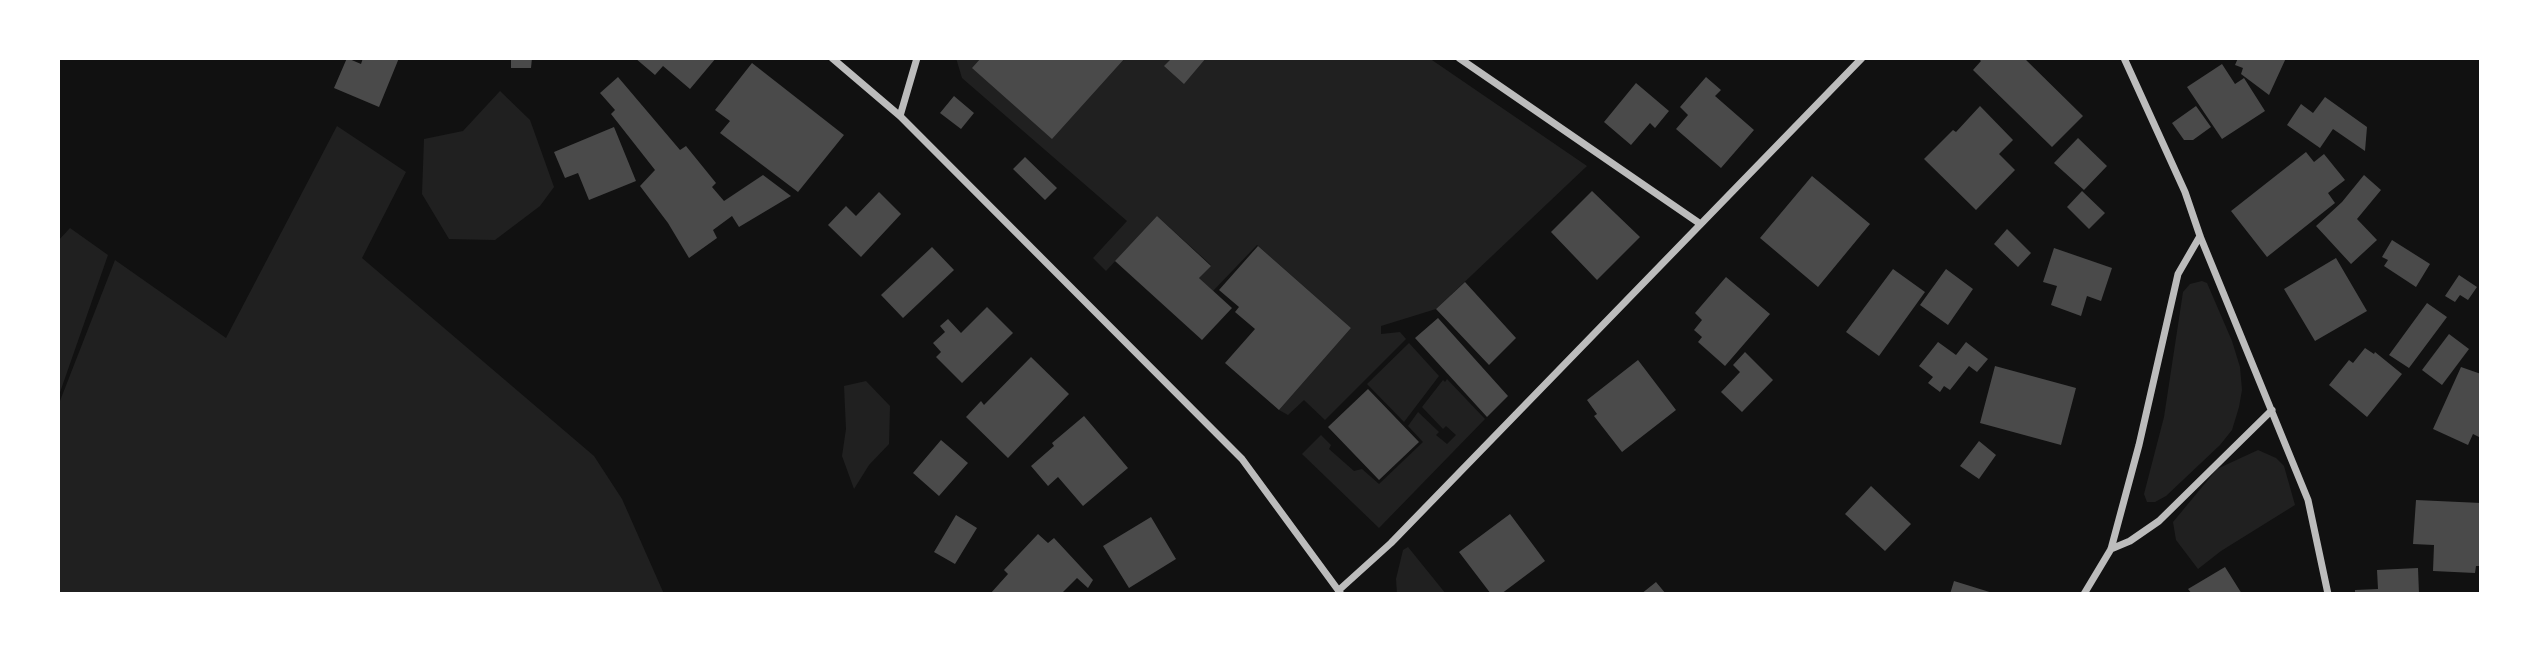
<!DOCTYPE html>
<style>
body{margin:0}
#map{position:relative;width:2539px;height:652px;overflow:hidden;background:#111;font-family:Inter,sans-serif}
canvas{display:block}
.frame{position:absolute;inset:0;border:60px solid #fff;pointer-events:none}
</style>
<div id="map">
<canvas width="2539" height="652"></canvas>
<div class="frame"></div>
</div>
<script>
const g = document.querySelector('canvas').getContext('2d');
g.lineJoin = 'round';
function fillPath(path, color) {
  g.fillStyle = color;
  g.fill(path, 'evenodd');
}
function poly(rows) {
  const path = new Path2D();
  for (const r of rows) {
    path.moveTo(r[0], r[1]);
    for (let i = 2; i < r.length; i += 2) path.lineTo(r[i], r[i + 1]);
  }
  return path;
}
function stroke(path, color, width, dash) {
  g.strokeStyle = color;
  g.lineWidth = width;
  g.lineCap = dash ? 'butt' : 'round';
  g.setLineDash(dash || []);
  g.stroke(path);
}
fillPath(poly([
 [956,58,1429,58,1587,166,1436,309,1381,326,1381,334,1400,332,1406,339,1325,420,1304,400,1288,415,1279,410,1351,328,1257,245,1213,291,1199,278,1211,265,1157,216,1106,271,1093,258,1127,221,962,78],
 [500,91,530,120,554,187,540,206,495,240,449,239,422,194,424,139,463,131],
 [337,126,406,172,362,258,594,456,622,499,664,594,58,594,58,406,115,260,226,338],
 [70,228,108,255,58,398,58,241],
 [2202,281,2207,283,2232,341,2240,367,2242,390,2239,407,2232,430,2220,445,2166,496,2155,502,2147,502,2144,494,2164,417,2183,292,2190,284],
 [1409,343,1439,376,1404,422,1367,384],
 [1447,379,1485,419,1379,528,1302,454,1321,435,1331,445,1329,449,1354,471,1362,469,1379,484,1423,442,1408,426,1418,412,1439,432,1436,435,1447,444,1456,435,1446,426,1443,429,1422,407,1443,380,1445,382],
 [866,381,890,406,889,444,869,465,854,489,842,456,846,429,844,386],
 [2258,450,2276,458,2284,466,2295,505,2221,551,2198,569,2176,540,2173,522,2217,469],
 [1408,547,1446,594,1397,594,1396,579,1403,550]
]), '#202020');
fillPath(poly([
 [347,58,361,64,363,58,399,58,379,107,334,88],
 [511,58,532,58,531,68,511,68],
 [635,58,716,58,690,89,663,66,655,75],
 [981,58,1125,58,1052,139,972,68],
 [1172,58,1206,58,1184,84,1164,66],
 [1978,58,2024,58,2083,116,2052,147,1973,70,1981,61],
 [2238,58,2286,58,2269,95,2241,74,2243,68,2235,65],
 [752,63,844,135,798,192,720,133,730,121,715,110],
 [2222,64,2235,84,2244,78,2265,111,2222,139,2187,87],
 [618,77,680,150,686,146,716,183,712,187,724,201,763,175,791,196,739,227,732,216,713,230,717,238,689,258,668,223,640,186,655,170,611,114,615,110,600,93],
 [1706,77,1721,90,1715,96,1754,130,1721,168,1676,129,1688,115,1680,107],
 [1636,83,1669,111,1655,128,1650,123,1631,145,1604,122],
 [954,96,974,113,961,129,940,113],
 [2325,97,2367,127,2365,151,2333,129,2320,148,2287,125,2301,104,2313,113],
 [1980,106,2013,140,1999,154,2015,170,1976,210,1924,159,1953,130,1956,132],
 [2196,106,2211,127,2193,140,2184,140,2172,123],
 [614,127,636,181,589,200,578,173,565,178,554,152],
 [2078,138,2107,166,2084,190,2054,163],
 [2306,152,2314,162,2324,154,2345,180,2328,193,2335,203,2267,257,2231,211],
 [1025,157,1057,188,1045,200,1013,169],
 [2364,175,2381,190,2357,219,2377,240,2351,264,2316,226,2342,202],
 [1812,176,1870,224,1818,287,1760,238],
 [1592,191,1640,237,1597,280,1551,232],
 [2082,191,2105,213,2089,229,2067,207],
 [879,192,901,214,861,257,828,225,846,206,856,216],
 [1157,216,1211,266,1199,278,1232,308,1202,340,1115,261],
 [2007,229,2031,253,2018,267,1994,244],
 [2392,240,2430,264,2416,287,2384,266,2388,260,2382,257],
 [1258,246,1351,328,1279,410,1225,363,1255,329,1235,312,1239,307,1219,290],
 [932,247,954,270,903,318,881,295],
 [2054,248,2112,268,2101,301,2087,296,2081,316,2051,305,2057,286,2043,282],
 [2336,258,2367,311,2315,341,2284,289],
 [1893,269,1925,292,1879,356,1846,332],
 [1946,269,1973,289,1948,325,1920,305],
 [2459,275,2477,287,2468,300,2460,295,2455,302,2445,296],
 [1726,277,1770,314,1725,366,1698,342,1702,337,1694,330,1702,320,1695,313],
 [1465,282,1516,338,1489,365,1436,309],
 [2427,303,2447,317,2409,368,2389,355],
 [987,307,1013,333,962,383,936,357,941,352,933,343,945,332,940,326,948,319,961,333],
 [1438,318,1508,396,1487,417,1415,338],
 [2449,334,2469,349,2442,385,2422,370],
 [1938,342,1956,355,1966,342,1988,359,1977,372,1969,366,1950,390,1944,386,1940,392,1928,383,1933,377,1919,366],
 [2365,348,2374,354,2375,352,2402,374,2367,417,2329,385,2349,360,2353,363],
 [1745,352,1773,380,1742,412,1721,392,1740,372,1733,365],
 [1031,357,1069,394,1008,458,966,417,981,401,984,405],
 [1638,360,1676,410,1622,452,1594,416,1597,414,1587,400],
 [1995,366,2076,388,2061,445,1980,423],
 [2461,367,2481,374,2481,438,2473,434,2468,445,2433,429],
 [1368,389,1419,442,1379,480,1328,427],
 [1084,416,1128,468,1083,506,1058,477,1048,486,1031,466,1054,446,1052,443],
 [941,440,968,463,939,496,913,473],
 [1979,441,1996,455,1979,479,1960,466],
 [1871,486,1911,524,1885,551,1845,514],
 [2416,500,2481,503,2481,566,2476,566,2475,573,2433,571,2434,545,2413,544],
 [1510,514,1545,561,1501,594,1491,594,1459,552],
 [956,515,977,528,955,564,934,552],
 [1151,517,1176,559,1129,588,1103,546],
 [1038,534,1048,543,1054,538,1093,580,1088,588,1077,578,1061,594,990,594,1008,574,1004,570],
 [2225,567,2242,594,2192,594,2188,589],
 [2418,568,2419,594,2355,594,2355,590,2378,589,2377,570],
 [1954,581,1996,594,1950,594],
 [1656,582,1666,594,1641,594]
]), '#4a4a4a');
stroke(poly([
 [832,58,900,116,1242,459,1341,594],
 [1459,58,1699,223],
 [2124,58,2185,192,2200,236,2308,500,2328,594],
 [900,116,917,58],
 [2111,549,2130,541,2159,521,2272,410],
 [1339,590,1391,543,1862,58],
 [2084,594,2111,549,2139,445,2178,274,2200,236]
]), '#bcbcbc', 7);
</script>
